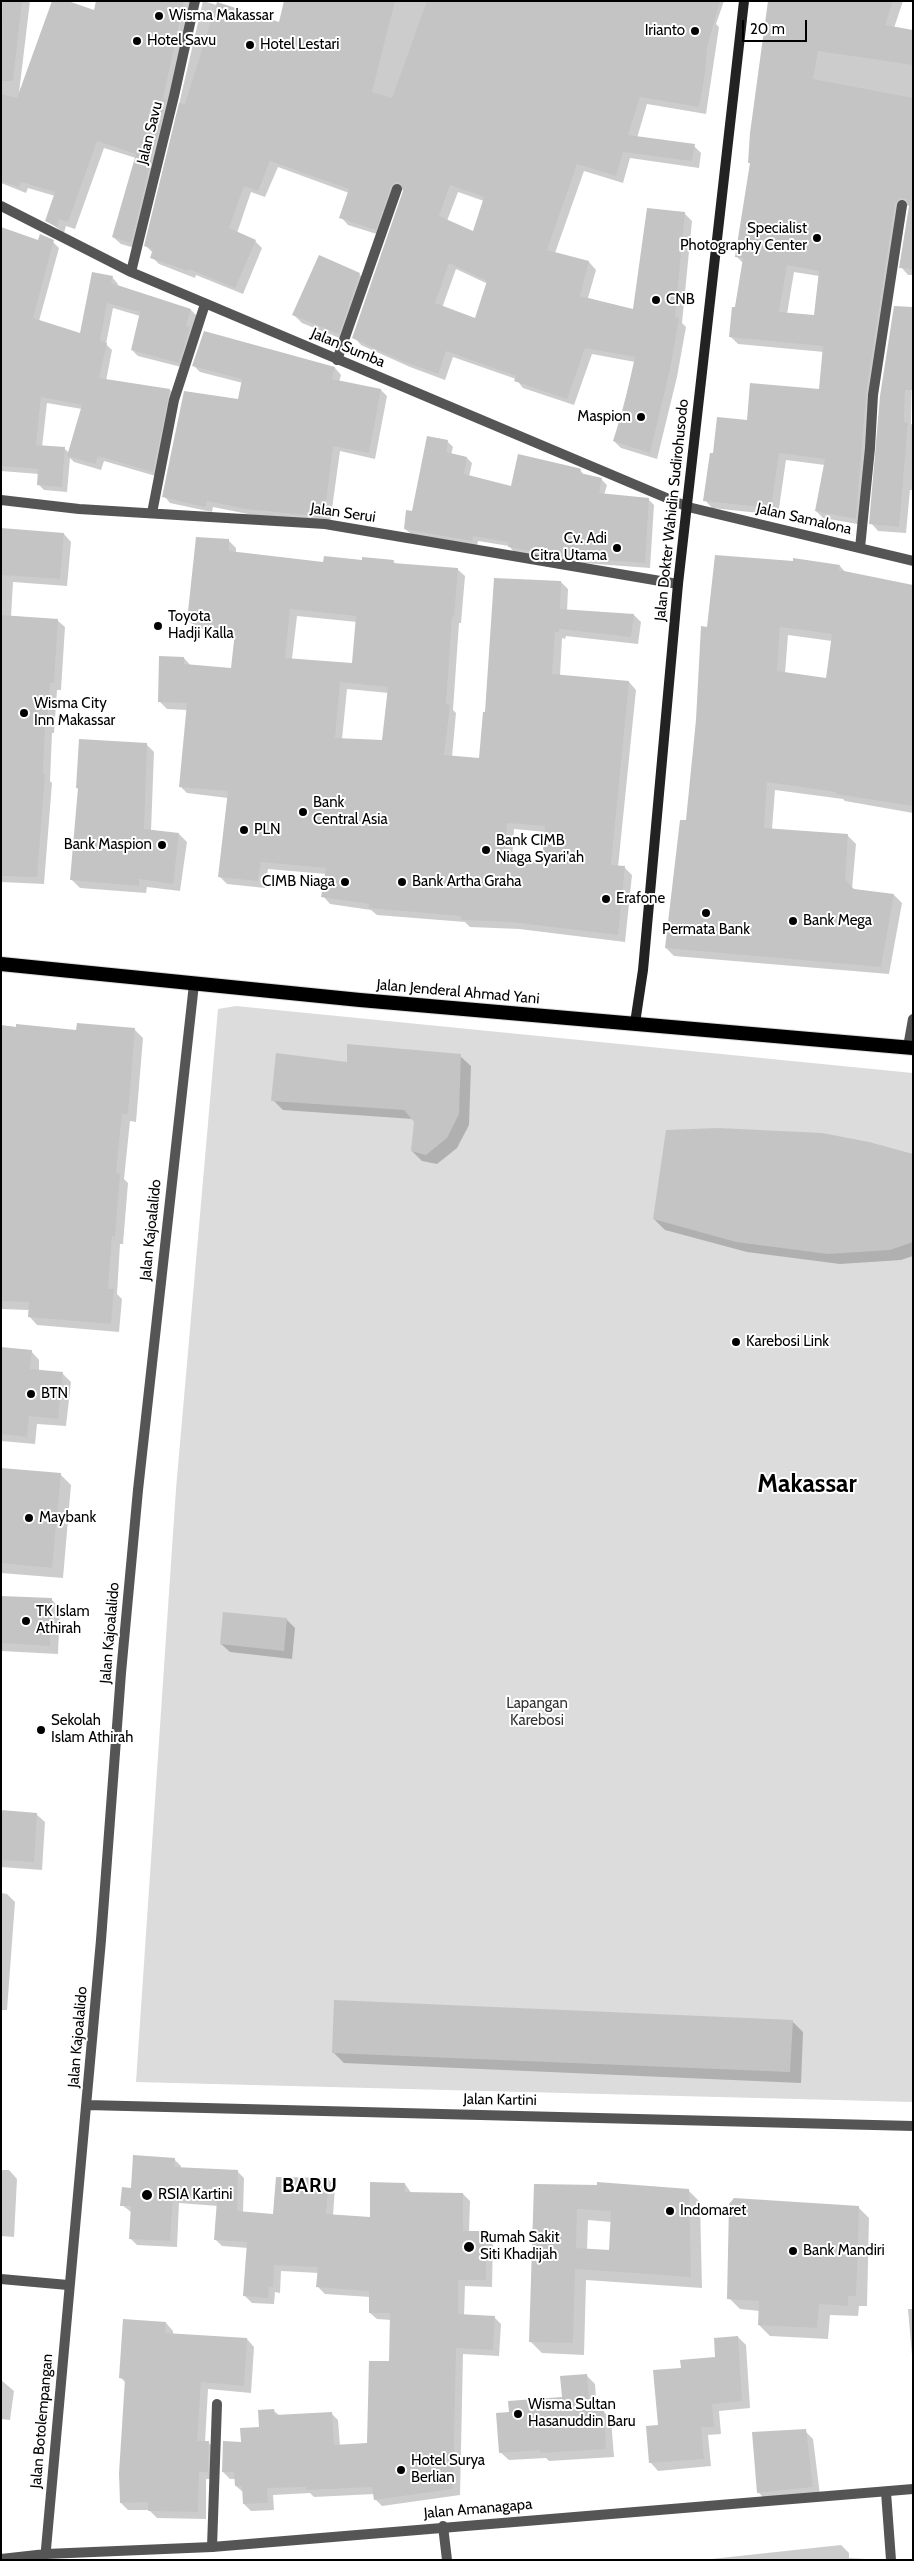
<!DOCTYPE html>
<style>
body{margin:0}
#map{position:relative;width:914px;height:2561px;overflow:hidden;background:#fff;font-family:Cabin,sans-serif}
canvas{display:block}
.frame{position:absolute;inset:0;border:2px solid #000;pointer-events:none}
.scale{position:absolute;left:742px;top:20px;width:65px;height:22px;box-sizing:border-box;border:2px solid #000;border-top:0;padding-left:6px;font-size:15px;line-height:18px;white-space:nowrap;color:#000;-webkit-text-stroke:4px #fff;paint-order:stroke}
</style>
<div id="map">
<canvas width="914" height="2561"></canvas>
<div class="frame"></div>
<div class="scale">20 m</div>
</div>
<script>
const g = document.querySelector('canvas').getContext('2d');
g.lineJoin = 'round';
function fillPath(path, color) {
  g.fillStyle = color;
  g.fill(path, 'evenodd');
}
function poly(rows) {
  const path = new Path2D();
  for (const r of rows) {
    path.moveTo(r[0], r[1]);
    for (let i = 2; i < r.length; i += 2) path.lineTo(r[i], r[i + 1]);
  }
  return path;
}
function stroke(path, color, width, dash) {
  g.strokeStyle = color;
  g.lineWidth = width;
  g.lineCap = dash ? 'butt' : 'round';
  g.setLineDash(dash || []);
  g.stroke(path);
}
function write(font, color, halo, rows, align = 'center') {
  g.font = font + ' Cabin,sans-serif';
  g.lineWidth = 4;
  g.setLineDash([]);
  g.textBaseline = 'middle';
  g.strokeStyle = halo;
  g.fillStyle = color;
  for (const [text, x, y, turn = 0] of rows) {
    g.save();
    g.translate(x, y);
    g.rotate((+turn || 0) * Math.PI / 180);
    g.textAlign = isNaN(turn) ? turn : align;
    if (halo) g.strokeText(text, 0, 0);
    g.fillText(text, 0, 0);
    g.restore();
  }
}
fillPath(poly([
 [236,1006,913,1073,913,2102,136,2082,176,1489,218,1009]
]), '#dcdcdc');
fillPath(poly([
 [1,1,30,1,19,93,95,12,97,1,197,1,138,249,121,244,113,237,136,158,104,148,75,229,66,226,64,233,46,220,55,196,28,188,26,193,1,183],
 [203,1,279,23,285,1,724,1,716,24,719,27,706,114,647,104,637,138,694,146,701,153,699,168,630,158,623,183,584,171,555,253,589,262,596,270,588,298,634,311,684,213,692,221,682,323,686,327,677,377,657,459,621,448,614,441,635,362,592,354,574,405,523,388,516,379,453,357,445,380,410,367,361,345,354,337,405,191,404,188,398,193,383,236,348,225,341,217,349,193,278,167,265,197,251,192,237,233,255,241,262,248,243,294,196,275,195,278,159,264,152,257,153,253,146,246],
 [458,192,484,201,474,233,447,221],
 [456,269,488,284,476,320,442,308],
 [770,1,903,1,894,28,913,31,913,275,908,275,901,267,910,205,907,206,873,402,863,525,823,518,816,511,825,465,786,460,778,515,712,508,705,500,714,454,748,421,820,391,824,352,738,344,730,336,743,263,737,257,751,164],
 [794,272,819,276,815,316,787,314],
 [1,231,38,242,53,242,59,248,39,321,81,335,112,277,118,284,117,286,191,310,197,316,185,368,138,356,132,350,140,316,113,308,106,344,112,350,106,381,170,390,176,396,159,477,104,461,101,470,74,462,70,458,67,492,44,490,38,484,39,474,1,471],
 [47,403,82,409,69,453,65,449,42,447],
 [359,274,368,283,347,341,302,323,293,314],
 [913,309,911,424,913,425,913,490,910,490,906,533,878,531,871,523],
 [194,366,335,368,341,375,339,382,381,390,387,396,375,459,340,451,330,523,253,515,213,507,212,512,170,503,164,496,239,401,243,383,200,372],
 [447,441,453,447,451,455,467,458,472,463,469,477,512,487,580,470,585,476,601,479,607,485,604,495,649,500,654,505,650,568,569,562,514,552,509,546,478,541,477,545,411,534,405,529],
 [1,529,64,534,71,542,67,586,13,582,11,617,57,620,65,627,61,690,57,690,54,733,52,733,50,781,52,783,44,884,1,882],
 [229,541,236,548,236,553,324,563,393,561,396,564,457,569,465,576,461,623,459,623,453,710,456,713,452,757,480,759,486,713,561,582,568,589,567,611,634,615,641,622,638,644,566,636,565,639,562,638,560,676,629,682,636,690,618,867,625,868,632,875,625,942,519,929,470,927,465,922,377,915,371,910,330,904,323,896,326,874,268,869,265,888,227,884,219,876,228,798,187,793,180,786,188,710,167,709,160,702,184,658,191,666,232,670,235,638,221,638,214,630,196,628,189,621],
 [297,616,357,622,353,664,292,659],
 [347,689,389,693,383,741,342,739],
 [514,829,546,832,543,864,512,860],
 [840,566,846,573,913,586,913,813,845,801,843,799,775,790,772,829,848,836,856,844,852,889,894,895,902,903,889,974,674,956,666,948,687,822,708,628],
 [788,635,832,641,827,679,785,674],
 [146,744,154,752,151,831,179,834,187,842,180,891,147,887,146,893,80,888,72,880,79,790,77,788],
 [1,1026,78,1031,134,1029,143,1038,136,1122,130,1121,124,1179,128,1183,123,1244,120,1244,117,1294,122,1299,119,1332,37,1325,29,1316,29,1310,1,1309],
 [460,1056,471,1066,469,1125,457,1148,437,1164,422,1161,412,1151,415,1121,413,1119,283,1110,273,1100],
 [913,1155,913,1256,901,1260,840,1264,747,1252,665,1230,654,1219],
 [1,1349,31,1351,39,1360,39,1371,62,1373,71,1382,66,1426,37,1424,35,1444,1,1441],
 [1,1469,60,1474,71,1485,63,1578,1,1573],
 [1,1597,51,1599,60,1608,58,1654,1,1651],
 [287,1620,295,1628,292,1659,230,1652,221,1644],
 [1,1812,36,1814,45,1822,42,1870,1,1867],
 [1,1893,7,1894,15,1902,7,2010,1,2010],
 [792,2021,803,2032,801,2083,344,2063,333,2052],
 [174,2159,181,2166,181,2169,237,2171,244,2178,243,2213,274,2215,328,2179,335,2186,333,2216,371,2218,405,2184,412,2194,463,2194,470,2201,469,2232,486,2232,493,2239,492,2287,465,2286,464,2316,494,2317,501,2324,499,2356,463,2354,460,2495,382,2506,375,2499,374,2494,314,2497,310,2493,273,2495,274,2510,251,2511,244,2504,244,2493,236,2486,236,2479,230,2479,223,2472,243,2443,261,2428,274,2411,280,2416,331,2413,338,2420,340,2446,368,2444,390,2362,391,2320,377,2319,370,2313,370,2297,325,2294,318,2287,319,2273,281,2271,280,2293,275,2292,274,2304,252,2303,245,2296,248,2248,222,2246,215,2239,218,2206,179,2203,177,2247,137,2245,130,2238,131,2212,122,2205,133,2189],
 [1,2170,9,2170,17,2179,14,2237,1,2236],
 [535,2185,688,2190,700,2202,702,2288,586,2280,584,2355,542,2353,530,2341],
 [588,2220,611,2222,610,2251,587,2250],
 [858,2207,869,2218,867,2306,859,2306,858,2316,830,2315,828,2339,770,2336,759,2325,760,2311,740,2309,729,2298],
 [908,2309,913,2309,913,2367],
 [166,2323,173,2331,173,2335,247,2339,254,2347,251,2393,208,2389,205,2442,208,2442,216,2450,215,2479,206,2479,206,2519,157,2518,149,2510,128,2510,121,2503,126,2383,121,2378],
 [738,2337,746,2345,750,2408,719,2411,721,2434,708,2435,711,2466,658,2471,651,2463,659,2426,682,2369,717,2358],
 [587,2376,595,2384,597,2411,603,2411,611,2419,614,2457,549,2461,546,2458,509,2460,500,2452,510,2414,563,2398],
 [1,2380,14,2391,10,2420,1,2419],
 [805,2431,813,2439,820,2495,767,2501,758,2492],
 [841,2545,849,2553,849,2558,884,2560,702,2560]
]), '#0003');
fillPath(poly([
 [3,1,22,1,13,81,1,81],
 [52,1,68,1,94,10,96,1,184,1,163,99,166,99,131,243,112,237,136,154,97,141,68,222,59,219,57,227,45,221,55,192,21,182,19,187,1,181,1,94,17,98],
 [284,1,395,1,372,92,392,98,427,1,720,1,707,47,705,74,699,107,640,97,628,135,695,144,692,161,623,152,616,176,577,164,547,250,589,261,580,296,633,309,647,208,685,212,675,317,679,318,670,369,650,453,613,441,624,406,635,357,585,348,567,399,514,381,516,376,446,351,438,374,402,361,352,338,403,191,400,183,395,182,391,186,376,230,339,218,349,189,270,161,258,191,244,186,229,228,256,240,235,288,189,269,188,271,150,258,153,249,144,246,179,103,185,104,217,2,279,22],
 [450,185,484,197,473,231,439,216],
 [449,263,487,281,475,318,435,303],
 [768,1,893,1,885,25,913,30,913,65,818,51,813,79,913,98,913,269,899,268,909,206,906,199,900,198,895,204,866,394,856,519,815,511,825,459,779,453,771,508,703,501,710,453,713,453,717,417,747,420,750,383,819,389,823,346,729,337,732,307,735,307,743,258,735,257,750,163,748,163,750,133],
 [787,265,819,271,814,315,779,312],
 [1,227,38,240,40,234,54,240,33,318,80,333,92,272,113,276,111,283,191,309,186,326,190,327,179,363,131,350,140,312,107,303,100,341,107,343,99,378,170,389,153,472,98,456,95,464,67,456,82,405,41,397,36,445,65,447,62,487,37,485,38,469,1,466],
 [319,255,360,273,339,334,292,315],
 [894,306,913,307,913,390,905,390,904,422,908,423,899,527,869,524,880,396],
 [204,331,335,367,332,379,381,389,369,453,333,446,324,517,246,509,207,501,205,507,162,497,184,391,238,399,242,379,192,366],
 [427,436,448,440,446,452,467,457,464,474,511,486,518,454,578,468,581,469,580,473,602,478,599,493,649,498,645,563,562,557,508,547,509,542,473,536,472,541,404,529,406,510,412,511],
 [1,528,64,533,60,579,1,575],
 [196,537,229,539,229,551,323,562,324,556,362,560,362,557,394,560,393,563,458,568,454,617,452,616,446,704,450,705,444,755,479,758,483,712,485,712,494,578,561,581,560,609,634,614,631,637,559,629,559,632,555,632,552,674,629,681,611,865,625,866,618,935,511,922,461,920,461,916,368,908,369,904,321,897,326,868,261,862,258,881,218,877,228,791,179,787,187,703,158,702,159,656,184,657,184,664,231,668,235,632,213,631,213,624,187,621],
 [290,609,356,616,352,663,285,658],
 [340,682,388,687,382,740,335,738],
 [507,823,545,826,542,863,505,858],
 [715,555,793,561,793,558,840,565,839,570,913,585,913,806,836,794,836,792,767,782,764,828,848,834,845,880,854,889,894,894,881,967,665,948,680,820,686,820,696,720,701,626,707,627],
 [780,627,832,634,826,678,777,671],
 [1,615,58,619,54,683,50,683,47,726,45,726,43,774,45,774,37,877,1,876],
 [79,739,147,743,144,829,179,833,173,884,139,879,139,886,70,880,78,788,76,788],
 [77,1023,135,1028,128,1114,122,1114,116,1173,120,1174,115,1237,112,1236,108,1289,114,1289,111,1324,28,1317,29,1302,1,1301,1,1025,16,1027,16,1024,76,1030],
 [347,1044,461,1054,459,1114,447,1138,426,1155,411,1151,414,1122,404,1110,271,1101,276,1053,347,1062],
 [718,1128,822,1133,869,1142,913,1154,913,1242,890,1250,828,1254,736,1242,653,1219,666,1130],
 [1,1347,32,1350,30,1369,63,1372,58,1419,29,1416,27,1437,1,1434],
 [1,1468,61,1473,52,1568,1,1563],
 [1,1596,52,1598,50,1646,1,1643],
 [223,1612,287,1618,284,1651,220,1644],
 [1,1810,37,1813,34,1862,1,1860],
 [334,2000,793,2020,790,2072,332,2053],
 [133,2155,175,2158,174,2167,238,2170,237,2211,273,2214,276,2177,329,2178,326,2214,370,2217,370,2182,405,2183,405,2192,463,2193,463,2231,486,2231,486,2280,458,2280,458,2314,495,2316,493,2350,456,2348,453,2489,374,2500,372,2487,306,2490,306,2487,267,2488,268,2503,243,2504,242,2486,235,2486,234,2472,222,2472,223,2441,241,2442,240,2428,259,2427,258,2410,274,2409,275,2415,332,2412,334,2445,367,2443,369,2361,389,2361,390,2313,369,2313,369,2291,316,2287,318,2267,274,2265,273,2287,269,2286,268,2298,243,2296,247,2242,214,2240,217,2200,173,2197,170,2241,129,2239,131,2206,120,2206,122,2187,131,2188],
 [597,2182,689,2189,691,2277,575,2269,573,2343,529,2342,534,2184,597,2185],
 [577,2209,611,2211,609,2250,576,2248],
 [734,2198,859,2206,856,2296,848,2296,848,2306,819,2304,817,2328,758,2325,759,2301,727,2299,729,2204],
 [123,2319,166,2322,165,2333,247,2338,244,2386,201,2382,197,2441,209,2441,208,2472,199,2472,198,2512,148,2511,148,2502,120,2503,119,2473,125,2379,119,2378],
 [738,2336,742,2401,712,2404,714,2427,701,2427,704,2459,649,2463,646,2426,658,2425,653,2370,681,2368,680,2360,715,2357,714,2338],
 [587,2374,590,2410,604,2409,606,2449,540,2453,540,2450,499,2453,496,2413,509,2412,508,2401,562,2397,560,2376],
 [806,2429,813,2487,757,2493,752,2432]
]), '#c4c4c4');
const trunk = poly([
 [1,964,360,1000,913,1048]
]);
stroke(trunk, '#dbdbdb', 16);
stroke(poly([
 [1,206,131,272,688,507,913,561],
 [131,272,174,96,195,1],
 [337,360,397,189],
 [1,500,79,509,325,524,678,584],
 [152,513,174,400,205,304],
 [860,548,870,448,873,395,902,205],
 [908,1047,913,1019],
 [886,2492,891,2560],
 [443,2526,447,2560],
 [212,2547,217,2404]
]), '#555', 10);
stroke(poly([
 [87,2105,913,2126],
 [1,2279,68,2285],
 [1,2559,46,2554,212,2547,913,2489],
 [45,2560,101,1940,121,1673,138,1490,194,984]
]), '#555', 10);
stroke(poly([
 [635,1023,643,970,678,584,744,1]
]), '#222', 10);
stroke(trunk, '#000', 14);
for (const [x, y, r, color] of [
 [159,16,5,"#000"],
 [695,31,5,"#000"],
 [137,41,5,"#000"],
 [250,45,5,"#000"],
 [817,238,5,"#000"],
 [656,300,5,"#000"],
 [641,417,5,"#000"],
 [617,548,5,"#000"],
 [158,626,5,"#000"],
 [24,713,5,"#000"],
 [303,812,5,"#000"],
 [244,830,5,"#000"],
 [162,845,5,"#000"],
 [486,850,5,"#000"],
 [345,882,5,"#000"],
 [402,882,5,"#000"],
 [606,899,5,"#000"],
 [706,913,5,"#000"],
 [793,921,5,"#000"],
 [736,1342,5,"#000"],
 [31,1394,5,"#000"],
 [29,1518,5,"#000"],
 [26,1621,5,"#000"],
 [41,1730,5,"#000"],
 [147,2195,6,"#000"],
 [670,2211,5,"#000"],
 [469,2247,6,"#000"],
 [793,2251,5,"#000"],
 [518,2414,5,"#000"],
 [401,2470,5,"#000"]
]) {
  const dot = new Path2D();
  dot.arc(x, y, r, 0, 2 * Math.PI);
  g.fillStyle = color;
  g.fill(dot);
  stroke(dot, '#fff', 2);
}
write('15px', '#000', '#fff', [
 ["Wisma Makassar",169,16],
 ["Irianto",685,31,"right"],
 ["Hotel Savu",147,41],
 ["Hotel Lestari",260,45],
 ["Specialist",807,229,"right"],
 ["Photography Center",807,246,"right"],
 ["CNB",666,300],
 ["Maspion",631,417,"right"],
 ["Cv. Adi",607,539,"right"],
 ["Citra Utama",607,556,"right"],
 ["Toyota",168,617],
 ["Hadji Kalla",168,634],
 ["Wisma City",34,704],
 ["Inn Makassar",34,721],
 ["Bank",313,803],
 ["Central Asia",313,820],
 ["PLN",254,830],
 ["Bank CIMB",496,841],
 ["Niaga Syari'ah",496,858],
 ["Bank Maspion",152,845,"right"],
 ["CIMB Niaga",335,882,"right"],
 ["Bank Artha Graha",412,882],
 ["Erafone",616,899],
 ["Bank Mega",803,921],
 ["Permata Bank",706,930,"center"],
 ["Karebosi Link",746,1342],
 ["BTN",41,1394],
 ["Maybank",39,1518],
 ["TK Islam",36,1612],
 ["Athirah",36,1629],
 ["Sekolah",51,1721],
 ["Islam Athirah",51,1738],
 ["RSIA Kartini",158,2195],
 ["Indomaret",680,2211],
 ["Rumah Sakit",480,2238],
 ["Siti Khadijah",480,2255],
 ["Bank Mandiri",803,2251],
 ["Wisma Sultan",528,2405],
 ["Hasanuddin Baru",528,2422],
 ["Hotel Surya",411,2461],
 ["Berlian",411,2478]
], 'left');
write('15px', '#000', '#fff', [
 ["Jalan Savu",150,133,-76],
 ["Jalan Sumba",348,348,23],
 ["Jalan Dokter Wahidin Sudirohusodo",672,510,-84],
 ["Jalan Serui",343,513,8],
 ["Jalan Samalona",804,519,13],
 ["Jalan Jenderal Ahmad Yani",458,992,5],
 ["Jalan Kajoalalido",151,1230,-84],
 ["Jalan Kajoalalido",110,1633,-85],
 ["Jalan Kajoalalido",78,2037,-85],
 ["Jalan Kartini",500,2100,1],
 ["Jalan Botolempangan",42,2421,-85],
 ["Jalan Amanagapa",478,2509,-5]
]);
write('15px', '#333', '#fff', [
 ["Lapangan",537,1704],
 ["Karebosi",537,1721]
]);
g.letterSpacing = '1px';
write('bold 20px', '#000', '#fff', [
 ["BARU",310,2186]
]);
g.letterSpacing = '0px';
write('bold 25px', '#000', '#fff', [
 ["Makassar",807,1485]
]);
</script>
